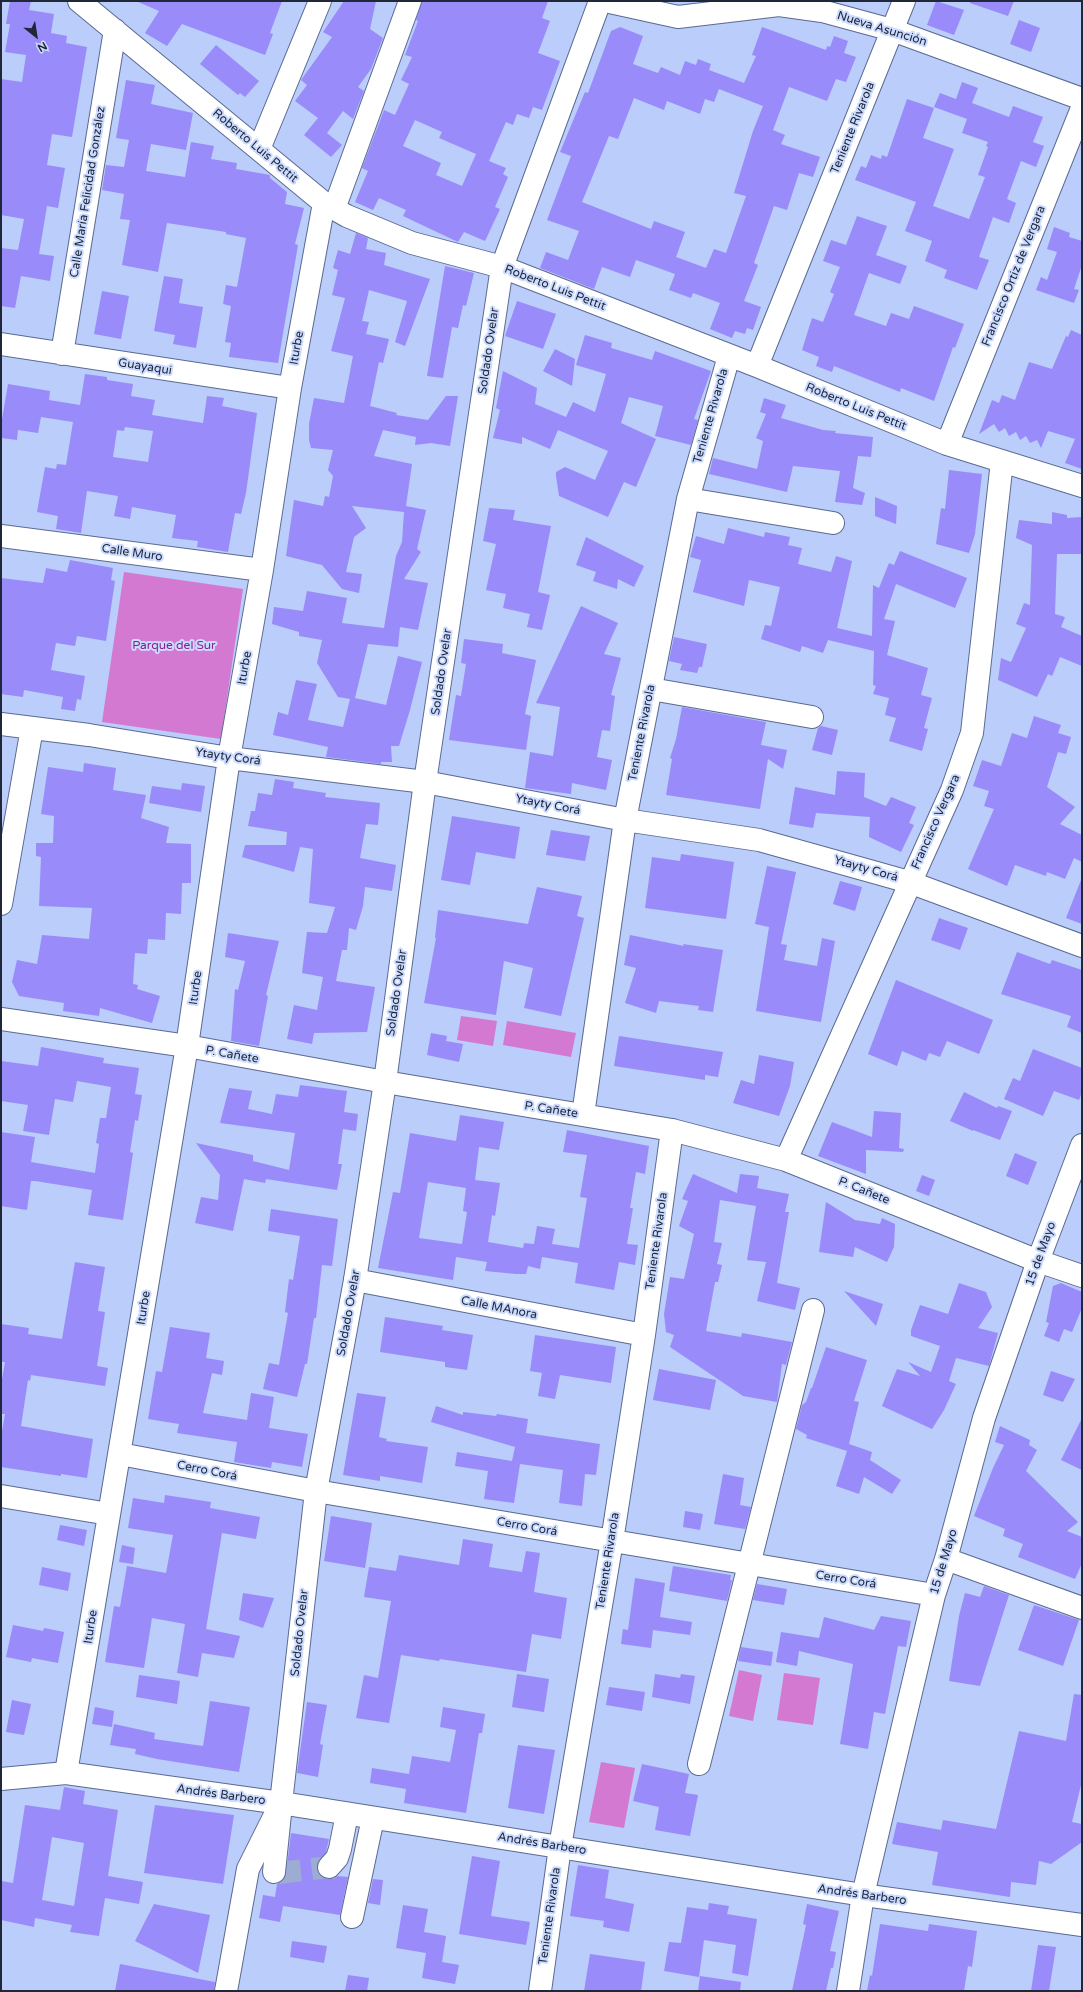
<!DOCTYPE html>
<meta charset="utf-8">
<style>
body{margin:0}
#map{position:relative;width:1083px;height:1992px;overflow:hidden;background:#bbcdfa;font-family:"Varela Round",sans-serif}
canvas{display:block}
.frame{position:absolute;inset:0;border:2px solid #202738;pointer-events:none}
.north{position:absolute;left:16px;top:16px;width:40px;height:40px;-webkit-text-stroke:3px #cbdbff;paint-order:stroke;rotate:150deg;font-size:11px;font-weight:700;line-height:16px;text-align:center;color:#202738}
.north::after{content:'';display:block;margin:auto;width:14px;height:18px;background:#202738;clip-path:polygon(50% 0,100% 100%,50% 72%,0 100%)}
</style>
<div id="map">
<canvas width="1083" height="1992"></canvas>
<div class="frame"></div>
<div class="north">N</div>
</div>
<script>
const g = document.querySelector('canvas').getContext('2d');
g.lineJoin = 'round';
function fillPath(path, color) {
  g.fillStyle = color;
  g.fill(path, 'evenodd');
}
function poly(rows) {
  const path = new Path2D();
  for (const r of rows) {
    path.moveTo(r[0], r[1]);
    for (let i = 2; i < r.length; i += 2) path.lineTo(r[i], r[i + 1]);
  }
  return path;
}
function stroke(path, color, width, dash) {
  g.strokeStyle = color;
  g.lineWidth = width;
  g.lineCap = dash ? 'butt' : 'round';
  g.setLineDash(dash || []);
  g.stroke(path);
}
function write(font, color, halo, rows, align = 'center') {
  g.font = font + ' "Varela Round",sans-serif';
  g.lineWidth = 4;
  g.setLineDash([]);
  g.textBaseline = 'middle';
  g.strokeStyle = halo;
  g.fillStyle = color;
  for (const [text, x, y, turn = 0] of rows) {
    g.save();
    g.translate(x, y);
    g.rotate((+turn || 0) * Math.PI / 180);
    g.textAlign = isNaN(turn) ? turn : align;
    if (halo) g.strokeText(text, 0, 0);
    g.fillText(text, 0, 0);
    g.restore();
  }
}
fillPath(poly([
 [124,572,243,589,221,739,102,722],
 [461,1016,497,1021,493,1046,457,1040],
 [507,1021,576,1033,571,1057,503,1045],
 [739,1670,762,1675,753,1721,729,1716],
 [784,1673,820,1678,813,1725,777,1720],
 [601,1762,635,1768,624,1828,589,1822]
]), '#d379d2');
fillPath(poly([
 [10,1,31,1,29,10,54,14,51,33,67,36,66,43,87,47,72,137,52,134,47,165,65,168,58,208,47,206,39,254,54,256,50,281,21,276,15,308,1,306,1,248,18,250,24,219,1,215,1,79,22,82,26,55,5,52,10,24,6,24],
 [136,1,282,1,270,33,273,34,265,55,182,24,167,46,145,33,159,11],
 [344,1,376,1,370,29,383,38,371,69,358,87,364,91,353,119,343,111,327,133,342,145,331,157,304,135,318,118,295,101,307,85,301,80,332,37,323,32],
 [422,1,548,1,542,18,550,21,538,53,560,61,542,110,533,107,529,118,517,114,513,125,506,122,489,161,506,168,503,174,508,177,495,207,500,209,485,241,464,232,458,242,403,216,406,210,379,198,373,210,355,202,368,171,362,168,384,110,395,115,409,84,401,80,412,57,405,55,418,21,416,20],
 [415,120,442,132,439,138,476,154,462,186,436,175,441,163,403,146],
 [936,1,964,10,954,35,927,25],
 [970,1,1014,1,1008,16,970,3],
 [1019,20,1040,28,1031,52,1010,44],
 [620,27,643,36,633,64,658,73,661,67,680,75,685,61,696,65,698,59,711,64,709,70,744,83,756,56,752,55,762,27,826,50,827,46,830,47,834,36,848,41,844,53,856,57,846,82,836,79,827,101,789,87,773,130,785,135,781,144,820,157,813,177,799,173,787,210,774,206,754,263,758,265,744,301,761,307,753,330,747,328,745,334,735,331,732,338,710,329,720,303,693,293,691,298,669,290,675,274,636,260,630,277,602,267,594,289,540,268,546,252,568,260,579,231,547,220,571,156,560,152,585,92,588,93,611,31],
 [719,89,763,106,753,131,734,193,746,196,726,253,714,249,706,268,676,257,685,232,654,221,651,229,582,202,609,136,618,139,634,98,664,110,667,101,700,114,705,99,714,102],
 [216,45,259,81,245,97,240,93,238,95,200,64],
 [126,80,155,85,151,104,193,113,186,150,151,144,146,171,185,177,191,142,214,146,211,159,237,163,236,169,270,175,270,178,287,192,285,204,304,208,295,244,298,245,278,363,229,357,231,343,225,342,231,306,223,304,226,285,237,287,246,238,226,234,226,232,167,223,158,272,122,265,130,220,120,219,124,194,102,190,106,165,124,167,129,140,116,138],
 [962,82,978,88,972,103,1009,117,1013,106,1043,117,1033,142,1044,146,1036,167,1021,161,1007,199,1016,203,1009,223,993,217,979,257,989,260,977,290,944,278,947,270,925,261,932,241,905,231,916,202,855,180,861,166,866,168,871,155,881,159,882,155,887,157,907,99,934,108,923,138,954,149,933,206,969,219,985,177,978,175,988,147,986,146,988,142,962,133,967,119,934,107,940,93,956,99],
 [857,216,887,226,876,255,907,266,900,284,869,273,854,315,886,326,891,313,909,319,914,306,964,324,955,348,953,347,934,401,901,388,900,392,834,366,832,372,816,366,819,357,802,350,812,318,823,322,834,294,830,292,840,267,823,261,831,240,846,245],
 [1054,227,1070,233,1069,237,1082,241,1082,265,1074,289,1079,290,1074,303,1036,290,1041,277,1047,280,1057,252,1047,249],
 [356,233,368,238,366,249,386,253,384,265,430,279,405,346,395,342,407,301,369,290,362,321,369,322,366,334,389,339,383,363,379,362,370,406,397,413,396,415,428,420,446,396,458,396,450,446,431,443,415,445,416,437,383,430,374,456,412,464,406,506,426,510,417,549,421,552,404,579,428,583,418,630,400,627,398,647,368,644,355,698,386,705,398,656,422,662,410,710,399,746,391,746,392,762,381,762,381,764,326,757,328,747,273,735,278,712,288,715,296,680,317,684,308,720,343,727,350,699,338,697,317,663,322,640,299,636,299,632,272,624,274,607,303,611,307,591,347,598,342,623,384,628,396,556,402,542,404,512,352,506,366,528,354,537,346,572,362,574,359,593,342,589,322,565,286,556,294,500,323,506,325,496,329,497,333,476,328,470,333,450,311,448,309,440,309,424,314,398,344,403,353,356,331,351,345,298,332,295,338,270,333,268,338,250,350,254],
 [445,266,474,273,466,306,463,305,458,328,452,327,443,378,427,376],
 [164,276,183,279,179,303,203,307,196,348,173,344,175,335,154,331],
 [102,291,129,296,121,339,94,334],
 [517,301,556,314,543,349,505,336],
 [1071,330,1082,335,1082,469,1065,463,1075,439,1048,431,1041,448,1037,440,1030,443,1026,436,1020,440,1016,432,1009,436,1005,428,999,432,994,424,979,434,992,400,999,403,1002,395,1015,400,1029,362,1052,369,1066,336,1068,337],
 [585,335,612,343,611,348,652,360,655,351,711,371,694,419,698,420,691,445,655,436,663,406,629,397,621,423,656,439,636,487,624,482,608,517,559,496,556,476,556,472,565,467,595,480,608,451,558,430,550,449,522,437,522,444,493,438,500,410,496,408,503,371,537,388,535,404,566,417,573,402,595,412,606,374,576,365],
 [555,349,575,359,572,386,543,371],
 [85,374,107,377,107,380,133,384,131,396,155,400,152,415,203,423,207,396,224,398,222,406,257,413,246,493,241,514,235,513,228,552,197,547,198,541,172,538,176,515,132,507,130,519,114,516,118,496,87,491,81,533,56,529,58,516,37,512,45,467,56,469,57,464,66,465,73,422,41,417,38,433,18,430,17,440,1,438,1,425,8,384,50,391,49,400,80,405],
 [125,427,153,431,148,462,113,457,117,430,124,431],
 [764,398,786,405,781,418,823,430,836,431,835,433,873,437,871,457,858,456,853,488,865,493,862,505,835,502,840,471,793,466,787,492,709,474,713,458,757,469,763,441,756,438,766,414,760,412],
 [949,470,982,474,975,534,969,553,936,544,941,508,945,509],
 [875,497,897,506,896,524,875,516],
 [489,508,515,510,513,520,551,526,538,592,550,595,542,630,527,627,530,614,503,608,506,594,486,590,496,544,483,541],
 [1052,512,1067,515,1067,518,1082,517,1082,554,1057,554,1055,614,1065,617,1061,627,1082,636,1082,666,1060,657,1052,676,1048,674,1037,697,998,680,1001,658,1011,662,1026,628,1016,624,1024,603,1030,605,1032,545,1016,538,1019,520,1052,524],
 [728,528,764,537,765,532,790,537,788,545,802,548,798,564,831,572,836,556,852,561,837,628,872,636,873,585,879,588,889,563,894,565,900,551,967,578,955,608,896,584,884,619,895,621,887,655,928,668,921,695,932,698,924,728,928,729,922,751,889,741,896,718,885,715,889,698,873,694,876,686,873,685,874,651,828,640,823,653,802,646,800,652,761,639,765,625,771,626,780,587,749,580,744,606,693,592,701,560,690,557,696,536,724,544],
 [586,537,644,566,634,587,618,579,617,589,593,581,596,572,576,565],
 [70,560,113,568,111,580,115,581,106,641,77,636,75,646,56,643,51,670,85,676,81,700,77,699,75,711,61,709,63,697,24,690,23,697,1,694,1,578,43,583,46,568,67,572],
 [581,606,618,623,604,654,621,658,611,695,615,696,610,731,602,730,597,757,612,760,606,790,572,783,571,794,525,788,530,752,553,756,560,707,536,703],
 [674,637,707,644,702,667,699,667,697,673,680,670,682,664,669,661],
 [464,639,503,644,502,653,536,660,525,714,531,716,526,750,449,740,456,695,461,696,466,664,461,663],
 [682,707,766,722,761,745,787,750,783,769,768,759,760,809,666,795,672,759,670,758,676,739],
 [1034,716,1061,725,1058,733,1071,737,1066,754,1058,752,1047,787,1075,807,1060,824,1082,835,1082,862,1074,858,1065,879,1047,872,1046,876,1015,865,1007,886,968,869,994,809,984,806,989,791,973,786,982,760,1001,766,1012,733,1027,738],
 [821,726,838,730,832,755,812,750,818,728],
 [84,763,116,768,113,790,146,795,141,818,169,827,166,843,191,844,191,883,182,883,181,914,166,913,165,940,148,939,147,954,135,953,133,984,138,985,137,989,160,996,152,1023,100,1008,99,1016,63,1011,64,1003,19,996,12,982,17,960,37,964,42,935,89,939,92,908,39,906,41,857,36,856,36,843,53,843,54,816,41,814,48,767,83,772],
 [837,771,865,773,864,797,886,806,891,797,916,807,909,823,914,825,901,852,869,837,870,817,816,813,813,828,789,824,795,787,835,795],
 [275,779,294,782,293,788,326,793,325,797,380,803,378,825,366,824,360,858,396,865,392,891,365,887,363,906,356,930,349,928,347,950,342,950,336,981,375,987,367,1032,314,1033,312,1044,287,1039,294,1005,317,1010,323,977,302,973,307,932,327,933,335,907,309,903,313,849,300,847,294,872,242,857,245,845,286,845,287,832,248,826,251,811,255,811,258,793,272,795],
 [182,783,205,786,201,812,149,803,152,786,181,790],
 [452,816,520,827,515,859,476,852,470,885,441,880],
 [551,830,590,836,585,861,546,855],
 [681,854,734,862,726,919,645,908,652,857,680,861],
 [767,866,796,872,781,944,787,945,784,960,817,966,822,938,835,941,821,1022,756,1011,769,927,755,924],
 [1081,880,1082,880,1082,924,1066,918],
 [840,881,862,887,855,911,833,904],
 [537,887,582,896,577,916,584,918,561,1016,524,1008,533,968,504,961,496,1015,424,1003,436,938,435,938,438,910,528,924],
 [939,918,968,928,960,950,931,940],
 [228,933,279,941,266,995,268,996,259,1046,231,1041,235,989,238,990,245,961,225,957],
 [630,935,684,946,683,944,723,950,713,1012,698,1010,699,1006,659,1001,656,1013,625,1003,636,968,624,965],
 [1017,952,1050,964,1052,960,1082,970,1082,1033,1067,1027,1071,1016,1001,994],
 [896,980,993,1020,979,1054,947,1041,940,1057,929,1053,926,1061,902,1051,897,1066,868,1054],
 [431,1033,447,1036,446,1041,463,1044,459,1062,427,1055],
 [619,1036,723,1052,718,1077,705,1075,705,1080,614,1066],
 [41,1047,104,1058,103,1063,139,1068,135,1094,142,1095,138,1121,135,1120,130,1152,133,1153,123,1220,88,1215,92,1190,35,1181,31,1181,27,1210,1,1206,1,1132,35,1137,31,1162,95,1173,99,1144,96,1143,100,1118,106,1118,111,1087,77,1081,73,1102,55,1099,49,1135,23,1131,28,1105,1,1101,1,1061,38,1066],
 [1033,1049,1082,1068,1082,1092,1079,1100,1054,1091,1043,1116,1004,1099,1013,1078,1020,1081],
 [759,1055,794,1062,790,1086,779,1116,733,1103,741,1080,754,1084],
 [300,1085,347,1091,344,1112,358,1114,356,1131,343,1129,338,1164,342,1164,337,1190,266,1179,265,1183,244,1179,233,1231,195,1223,201,1197,218,1200,220,1175,196,1143,253,1155,253,1161,289,1170,295,1133,220,1123,229,1088,252,1091,248,1109,272,1114,276,1094,298,1097],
 [964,1092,997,1108,998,1106,1012,1111,1000,1140,973,1130,973,1131,950,1121],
 [874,1111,901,1113,899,1148,904,1149,903,1152,866,1150,866,1174,818,1156,832,1122,872,1137],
 [460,1115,504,1122,499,1150,479,1147,475,1180,500,1183,495,1216,492,1215,488,1242,523,1248,524,1243,534,1244,537,1226,555,1229,552,1244,579,1248,587,1198,580,1197,587,1155,563,1152,567,1130,649,1146,645,1174,636,1172,630,1208,633,1208,627,1244,638,1245,635,1265,619,1262,614,1290,575,1283,578,1263,542,1257,540,1269,528,1266,526,1274,516,1274,485,1271,487,1262,456,1257,453,1280,378,1268,393,1192,400,1193,410,1133,456,1141],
 [428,1182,466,1188,463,1211,467,1212,462,1244,419,1238],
 [1015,1153,1037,1162,1028,1185,1006,1176],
 [693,1174,737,1193,740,1174,759,1176,757,1188,789,1194,785,1212,789,1212,777,1283,800,1288,795,1310,757,1301,766,1262,747,1260,756,1206,720,1200,714,1242,722,1243,717,1264,722,1265,718,1282,715,1282,706,1331,741,1337,742,1333,792,1342,786,1365,782,1364,777,1402,743,1396,670,1347,674,1335,666,1332,664,1314,670,1277,684,1279,694,1234,679,1226,688,1201,682,1199],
 [922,1175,935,1180,929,1196,916,1191],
 [826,1202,855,1220,880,1224,882,1218,895,1224,894,1247,887,1262,855,1247,853,1257,819,1252],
 [271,1209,338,1219,332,1266,322,1265,316,1318,314,1318,307,1364,305,1364,297,1397,263,1389,269,1363,279,1365,288,1313,285,1312,289,1279,293,1280,300,1236,268,1231],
 [75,1262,105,1267,98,1311,105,1312,97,1366,108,1368,105,1386,31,1375,30,1381,28,1380,21,1426,93,1439,87,1478,61,1474,61,1476,1,1467,1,1437,5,1414,1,1414,1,1385,5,1362,1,1362,1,1324,29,1328,28,1334,62,1339],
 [959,1283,986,1292,992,1307,978,1328,998,1333,989,1366,956,1358,949,1381,956,1384,944,1410,932,1429,882,1406,897,1369,920,1376,908,1362,931,1372,940,1346,911,1336,911,1330,920,1305,948,1314],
 [1061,1283,1082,1292,1082,1308,1072,1332,1064,1329,1059,1342,1044,1336,1049,1323,1046,1322,1053,1286],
 [844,1291,883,1304,876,1326],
 [385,1317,443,1326,442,1330,473,1335,467,1370,445,1367,445,1362,380,1352],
 [170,1327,210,1333,206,1358,224,1361,222,1375,212,1373,203,1413,247,1420,251,1393,274,1397,269,1428,308,1434,302,1467,272,1462,271,1468,234,1462,237,1442,177,1433,179,1424,148,1419,156,1371,162,1372],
 [535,1335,616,1347,611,1383,560,1375,555,1399,538,1396,542,1373,530,1371],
 [826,1347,867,1360,854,1401,859,1402,849,1444,872,1452,870,1460,901,1480,892,1494,864,1477,859,1494,836,1486,847,1451,806,1438,807,1435,796,1429,802,1405,806,1402,811,1388,812,1388],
 [659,1369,716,1380,710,1410,653,1400],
 [1051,1371,1075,1379,1063,1402,1043,1395],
 [357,1393,386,1397,379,1437,387,1439,386,1441,428,1447,422,1483,380,1476,380,1481,343,1475],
 [436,1406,463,1415,463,1412,496,1416,497,1414,528,1419,526,1433,600,1444,596,1475,585,1474,582,1506,559,1503,563,1470,520,1464,514,1503,484,1499,488,1471,455,1466,457,1452,512,1461,515,1447,431,1422],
 [1082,1418,1082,1470,1061,1460],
 [1000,1426,1030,1440,1029,1445,1037,1450,1026,1471,1078,1522,1067,1531,1082,1537,1082,1563,1075,1579,1018,1557,1023,1544,1003,1536,1005,1529,974,1516,993,1468,1004,1445,995,1442],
 [723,1474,744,1478,740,1505,751,1507,745,1529,714,1524],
 [165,1495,211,1502,210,1508,260,1517,256,1539,222,1533,206,1629,240,1636,234,1658,202,1653,198,1677,177,1673,185,1624,152,1618,144,1668,105,1662,114,1606,120,1607,127,1566,166,1573,173,1535,128,1528,133,1498,164,1503],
 [685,1511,703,1514,700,1530,683,1527],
 [331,1516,372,1523,365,1568,324,1561],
 [60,1525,87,1530,84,1546,57,1540],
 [463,1539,493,1544,489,1567,522,1572,526,1551,540,1553,534,1592,567,1598,561,1639,532,1634,526,1672,440,1659,439,1661,401,1655,389,1723,356,1718,364,1675,378,1678,391,1601,364,1597,369,1567,396,1571,399,1555,459,1565],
 [122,1545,135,1548,133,1564,119,1562],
 [673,1566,731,1575,730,1580,732,1580,727,1601,669,1591],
 [42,1567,71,1573,68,1591,39,1585],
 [635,1578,665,1583,660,1617,692,1622,690,1635,653,1630,651,1648,621,1644,623,1629,628,1630],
 [757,1584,787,1589,784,1605,753,1600],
 [984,1586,1009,1595,980,1686,949,1681,959,1616,965,1593,980,1597],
 [243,1593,274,1598,263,1628,239,1620],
 [1034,1605,1079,1620,1063,1666,1018,1650],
 [881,1616,911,1621,906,1647,898,1646,885,1714,874,1712,868,1749,840,1744,853,1664,799,1651,797,1666,776,1662,781,1632,819,1638,824,1617,874,1630],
 [13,1625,43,1631,44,1628,64,1632,58,1663,32,1658,31,1662,6,1657],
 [741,1647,773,1652,771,1666,738,1661],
 [517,1674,549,1679,544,1712,512,1707],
 [655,1674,680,1678,681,1674,695,1676,690,1704,652,1697],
 [139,1675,180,1681,177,1704,136,1697],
 [609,1687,645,1692,642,1711,606,1705],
 [1074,1694,1082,1695,1082,1781,1072,1822,1082,1824,1082,1842,1051,1864,1039,1861,1036,1885,1011,1882,1010,1897,932,1885,938,1852,892,1844,897,1822,941,1830,943,1820,996,1829,1019,1731,1066,1741],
 [12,1700,31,1704,24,1735,6,1732],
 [210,1701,250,1707,239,1772,157,1759,135,1754,136,1749,110,1745,114,1724,155,1733,154,1739,203,1746],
 [307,1702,327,1705,320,1744,323,1745,318,1777,297,1773],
 [95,1707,114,1711,112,1727,92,1724],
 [443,1707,485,1714,482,1733,479,1733,466,1813,404,1803,406,1789,370,1783,372,1768,409,1774,412,1756,450,1762,456,1730,440,1727],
 [518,1745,555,1750,544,1814,508,1808],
 [642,1764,689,1774,685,1793,698,1795,690,1836,655,1830,659,1807,633,1801],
 [64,1787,85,1791,83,1804,118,1810,108,1876,143,1882,139,1904,105,1898,99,1936,70,1932,72,1925,35,1918,34,1927,1,1920,1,1881,13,1883,25,1805,60,1810],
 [52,1837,84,1843,74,1906,42,1900],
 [155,1805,234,1815,223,1884,144,1873],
 [291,1833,329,1839,326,1852,317,1864,317,1871,320,1876,327,1879,333,1879,338,1876,348,1877,340,1915,283,1906,280,1922,259,1918,263,1895,275,1897,277,1884,284,1880,286,1874],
 [472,1856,500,1861,491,1916,530,1922,526,1945,459,1934],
 [578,1865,609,1870,605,1898,634,1904,629,1932,603,1927,604,1921,570,1916],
 [373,1879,383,1880,380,1905,368,1903],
 [709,1903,729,1906,727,1914,757,1919,748,1976,732,1973,736,1945,704,1940,699,1977,664,1971,669,1942,681,1943,687,1907,708,1910],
 [154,1904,210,1915,198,1973,135,1941],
 [807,1904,839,1911,830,1951,836,1952,833,1968,831,1968,826,1991,792,1991,806,1925,803,1924],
 [403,1905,428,1909,424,1932,446,1936,442,1962,459,1965,455,1984,422,1978,426,1953,396,1948],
 [880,1924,928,1931,929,1924,977,1931,972,1967,968,1966,964,1991,867,1991,870,1975,872,1976],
 [292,1941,327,1946,324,1963,290,1957],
 [1038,1945,1056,1947,1049,1991,1031,1991],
 [590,1954,645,1962,641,1991,584,1991],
 [120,1964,215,1982,214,1991,115,1991],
 [348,1975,369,1978,367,1991,345,1991],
 [700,1976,741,1982,740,1991,698,1991]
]), '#998bfa');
stroke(poly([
 [279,1873,329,1867]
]), '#9cacd3', 22, [22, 11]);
const minor = poly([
 [79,1,324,203,347,216,412,243,502,267,757,366,947,444,1082,486],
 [605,1,678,17,779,5,822,11,892,30,1082,99],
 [259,149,320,1],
 [334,209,410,1],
 [1,344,290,388],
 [62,354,115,30],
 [757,366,904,1],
 [947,444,1082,108],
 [688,499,833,523],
 [1,536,262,570],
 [651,689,812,717],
 [1,724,89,735,229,758,425,782,625,820,759,840,909,882,1082,946],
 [1,904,32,728],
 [1,1019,187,1046,385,1082,672,1130,786,1160,1038,1261,1082,1276],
 [583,1115,625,820,688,499,729,356],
 [786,1160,952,790,972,733,1002,461],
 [355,1280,644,1335],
 [120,1454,316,1491,934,1595],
 [1,1496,109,1514],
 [946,1559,1082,1608],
 [699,1764,813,1310],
 [66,1773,187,1046,229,758,262,570,290,388,324,203],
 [329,1867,337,1858,340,1849,347,1814],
 [274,1872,281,1804],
 [352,1917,373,1818],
 [540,1991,560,1847,612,1541,644,1335,672,1130],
 [848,1991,863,1895,934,1595,946,1559,984,1418,1038,1261,1082,1145]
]);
const major = poly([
 [1,1779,66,1773,281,1803,863,1895,1082,1925],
 [226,1991,248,1869,281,1803,316,1491,355,1280,385,1082,425,782,502,267,600,1]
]);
stroke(minor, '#5a6a92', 24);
stroke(major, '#5a6a92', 24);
stroke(minor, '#fff', 22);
stroke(major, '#fff', 22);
write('12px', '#202738', '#cbdbff', [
 ["Nueva Asunción",882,29,17],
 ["Teniente Rivarola",853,128,-68],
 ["Roberto Luis Pettit",255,146,40],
 ["Calle María Felicidad González",88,192,-81],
 ["Francisco Ortiz de Vergara",1014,276,-68],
 ["Roberto Luis Pettit",555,288,21],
 ["Iturbe",297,348,-80],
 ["Soldado Ovelar",489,351,-82],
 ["Guayaqui",145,367,9],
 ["Roberto Luis Pettit",856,407,22],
 ["Teniente Rivarola",711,416,-74],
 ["Calle Muro",132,553,8],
 ["Iturbe",245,668,-80],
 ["Soldado Ovelar",442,672,-82],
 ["Teniente Rivarola",642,733,-79],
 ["Ytayty Corá",228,757,8],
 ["Ytayty Corá",548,805,11],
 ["Francisco Vergara",936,822,-66],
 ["Ytayty Corá",866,869,16],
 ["Iturbe",196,988,-82],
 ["Soldado Ovelar",397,993,-82],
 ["P. Cañete",232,1055,10],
 ["P. Cañete",551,1110,9],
 ["P. Cañete",864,1191,22],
 ["Teniente Rivarola",657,1241,-82],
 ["15 de Mayo",1041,1254,-70],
 ["Iturbe",144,1308,-81],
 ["Calle MAnora",499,1308,11],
 ["Soldado Ovelar",349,1313,-80],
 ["Cerro Corá",207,1471,11],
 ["Cerro Corá",527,1527,10],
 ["Teniente Rivarola",608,1561,-81],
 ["15 de Mayo",944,1562,-73],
 ["Cerro Corá",846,1580,9],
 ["Iturbe",91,1627,-81],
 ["Soldado Ovelar",300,1633,-84],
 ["Andrés Barbero",221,1795,8],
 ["Andrés Barbero",542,1844,9],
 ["Andrés Barbero",862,1895,8],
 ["Teniente Rivarola",550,1916,-82]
]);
write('12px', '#8a1c8c', '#cbdbff', [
 ["Parque del Sur",174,646]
]);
</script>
